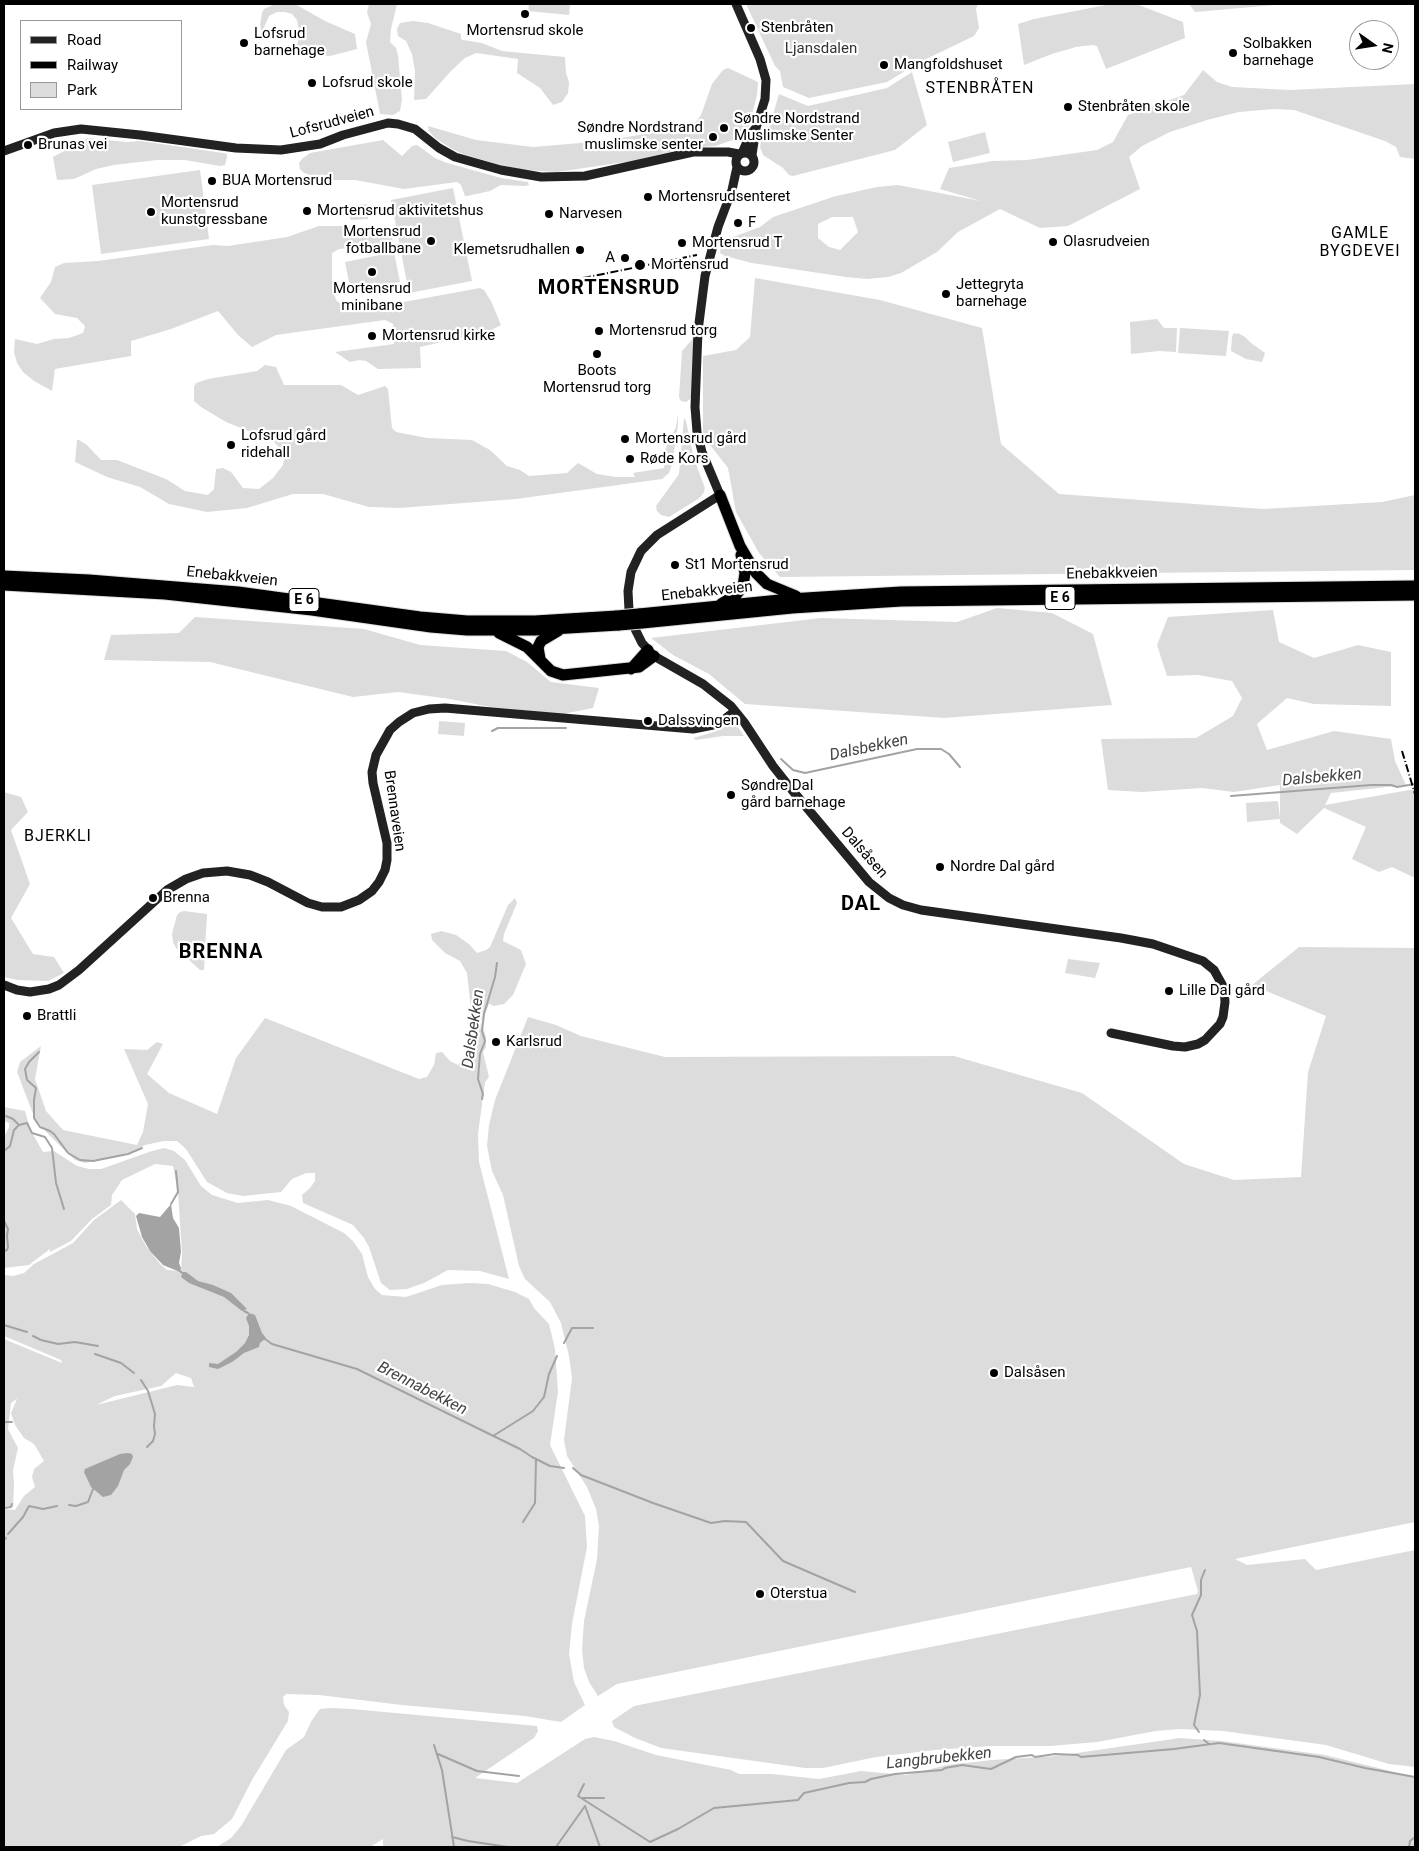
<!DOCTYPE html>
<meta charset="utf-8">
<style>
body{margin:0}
#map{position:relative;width:1419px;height:1851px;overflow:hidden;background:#fff;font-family:Roboto,sans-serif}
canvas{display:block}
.frame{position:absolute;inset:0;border:5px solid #000;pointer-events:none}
.legend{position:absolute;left:20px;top:20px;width:162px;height:90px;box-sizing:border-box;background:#fff;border:1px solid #999;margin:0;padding:6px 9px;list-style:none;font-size:15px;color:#000}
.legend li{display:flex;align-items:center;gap:10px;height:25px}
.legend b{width:25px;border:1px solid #999}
.north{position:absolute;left:1349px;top:20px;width:50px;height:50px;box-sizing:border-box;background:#fff;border:1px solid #999;border-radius:50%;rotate:103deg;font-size:14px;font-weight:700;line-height:20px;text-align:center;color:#000}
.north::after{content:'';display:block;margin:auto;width:18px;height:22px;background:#000;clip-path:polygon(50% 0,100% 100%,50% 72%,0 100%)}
</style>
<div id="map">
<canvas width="1419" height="1851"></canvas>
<div class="frame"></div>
<ul class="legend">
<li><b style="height:6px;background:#222"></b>Road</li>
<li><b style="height:6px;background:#000"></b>Railway</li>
<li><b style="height:14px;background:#dcdcdc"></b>Park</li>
</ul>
<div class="north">N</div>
</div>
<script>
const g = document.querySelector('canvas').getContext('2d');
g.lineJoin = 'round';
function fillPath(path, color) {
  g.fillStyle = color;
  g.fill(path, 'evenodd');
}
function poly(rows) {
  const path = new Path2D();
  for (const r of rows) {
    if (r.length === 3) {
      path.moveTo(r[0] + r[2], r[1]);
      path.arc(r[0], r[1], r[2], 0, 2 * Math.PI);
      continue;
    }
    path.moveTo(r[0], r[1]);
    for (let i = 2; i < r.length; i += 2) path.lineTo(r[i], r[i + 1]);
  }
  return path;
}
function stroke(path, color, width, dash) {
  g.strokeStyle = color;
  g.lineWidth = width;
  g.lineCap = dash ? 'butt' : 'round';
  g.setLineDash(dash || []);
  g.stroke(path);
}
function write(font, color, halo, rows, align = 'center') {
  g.font = font + ' Roboto,sans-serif';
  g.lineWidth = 4.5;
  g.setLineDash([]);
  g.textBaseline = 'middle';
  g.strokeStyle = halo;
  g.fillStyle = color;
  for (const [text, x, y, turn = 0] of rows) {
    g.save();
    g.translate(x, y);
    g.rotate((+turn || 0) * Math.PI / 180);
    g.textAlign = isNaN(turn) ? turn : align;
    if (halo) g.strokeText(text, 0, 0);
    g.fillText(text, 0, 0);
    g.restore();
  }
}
fillPath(poly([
 [275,4,295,4,325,21,355,34,357,49,330,56,303,54,296,48,300,34,297,20,292,14,285,12,277,12,269,16,262,32,260,25,262,13,264,9],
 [369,4,397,4,391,29,390,42,396,48,398,55,402,100,400,111,393,115,380,114,366,42,371,24,367,12],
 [529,4,570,4,569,15,528,11],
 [746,4,978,4,976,9,979,28,974,36,920,62,887,82,809,98,783,87,780,71,775,66],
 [1111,4,1136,4,1183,22,1185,38,1106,69,1097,46,1092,45,1076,47,1052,54,1024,65,1018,24,1034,19],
 [1189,4,1286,4,1195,12],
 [413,21,428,23,461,34,461,39,463,40,482,43,502,51,565,57,566,73,569,82,568,93,562,102,553,105,540,88,517,73,518,59,476,53,465,58,451,71,426,99,414,100,415,71,412,54,406,41,398,36,397,29,400,23],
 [728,68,758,82,757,95,749,126,742,137,715,146,686,148,632,161,557,172,524,170,501,165,465,155,452,149,435,138,429,131,428,126,476,140,533,147,604,141,685,127,696,122,701,115,712,84,723,70],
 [1203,70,1217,82,1232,87,1290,90,1415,84,1415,159,1400,157,1396,147,1385,141,1294,110,1274,109,1239,112,1207,120,1170,132,1142,146,1129,157,1140,189,1068,226,1040,228,1000,209,958,232,937,252,901,273,888,277,867,279,846,277,752,263,725,256,720,253,722,241,760,227,773,217,836,196,877,187,898,185,981,201,940,189,949,168,993,161,1027,160,1097,150,1113,142,1128,115,1184,95],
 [853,217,858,232,840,250,829,247,818,238,818,224,832,217],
 [912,72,927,125,895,150,793,176,789,175,783,168,763,155,760,147,762,138,769,128,779,94,808,106,887,88],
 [985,132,990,153,953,162,948,142],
 [88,138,126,142,141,141,223,153,227,154,227,157,225,165,220,166,185,160,157,160,114,165,96,169,74,179,57,180,53,157],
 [383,140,402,156,412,146,417,145,435,158,447,163,501,178,528,182,529,185,525,186,501,185,490,191,467,196,465,196,461,185,457,182,404,189,355,180,327,180,304,173,300,169,299,163,302,159,310,153],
 [200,170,209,239,101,254,92,185],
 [453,188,472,281,409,293,391,200],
 [366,204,370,209,368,219,351,220,348,213,351,206],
 [319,226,356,226,392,237,393,243,339,249,332,253,332,286,336,300,349,312,480,288,484,290,491,301,501,325,489,331,420,347,421,368,378,369,366,361,359,360,350,362,335,352,394,344,393,324,385,320,276,335,252,347,238,335,218,311,171,329,131,341,131,356,55,369,52,391,34,381,23,372,17,363,14,352,15,339,37,344,54,339,69,338,83,333,85,326,77,318,55,314,40,298,51,282,55,267,64,263,98,261,213,245,228,246,287,237],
 [394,252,400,282,351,292,345,262],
 [755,278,880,300,982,328,1001,444,1059,494,1263,509,1382,502,1415,495,1415,570,780,577,759,553,736,512,728,468,703,436,703,356,736,350,750,337],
 [1157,319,1164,328,1177,328,1176,352,1159,351,1131,354,1130,322],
 [1180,328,1229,331,1226,356,1178,353],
 [1234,333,1237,334,1238,333,1245,337,1251,343,1265,353,1262,362,1246,359,1231,351,1232,336],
 [695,336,692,395,690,399,686,402,681,401,679,397,682,351],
 [265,365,276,367,284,385,341,385,358,395,385,386,388,389,392,428,396,432,427,438,472,440,490,450,507,466,520,470,529,476,567,473,578,463,597,474,616,477,635,477,633,473,664,468,665,450,676,427,678,414,678,425,672,464,669,473,662,479,516,499,399,508,369,507,323,494,293,494,247,508,207,512,169,504,140,487,107,477,75,462,77,440,79,440,87,445,101,460,117,460,166,479,185,491,208,495,214,489,216,469,223,468,231,472,243,488,259,489,273,478,283,465,285,453,273,441,226,422,201,407,194,401,194,387,196,383,208,379,257,371],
 [684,418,686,421,694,459,705,488,703,494,698,499,669,517,661,515,657,511,656,506,679,474],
 [997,608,1052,613,1093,634,1112,705,944,718,745,704,709,674,673,655,651,638,821,618,957,622],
 [1273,610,1279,642,1314,658,1358,645,1391,652,1391,706,1314,704,1287,698,1257,724,1267,750,1334,731,1391,739,1395,761,1406,785,1331,793,1325,805,1415,789,1415,878,1392,867,1379,872,1352,859,1366,827,1324,808,1297,834,1280,823,1280,819,1247,822,1246,803,1278,801,1280,818,1280,785,1234,792,1202,788,1142,792,1108,790,1101,739,1196,738,1233,716,1242,698,1232,681,1198,675,1167,676,1157,645,1168,617],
 [195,617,364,629,420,645,506,651,527,662,551,682,599,688,593,708,563,714,490,707,450,699,398,692,353,697,210,662,104,660,111,635,179,633],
 [439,721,465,723,464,736,438,734],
 [733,723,736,724,744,736,723,736,696,740,693,738,714,732],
 [4,792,21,797,28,812,11,830,30,884,11,918,33,954,54,957,64,973,48,981,17,980,4,977],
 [515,898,517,903,504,934,503,941,521,950,526,964,513,995,504,1004,494,1006,489,1004,481,1022,486,1037,486,1047,483,1052,489,1077,485,1082,478,1134,479,1162,509,1279,480,1271,448,1270,424,1283,407,1289,390,1290,381,1283,369,1247,364,1238,353,1225,303,1203,302,1195,310,1188,315,1181,315,1173,306,1173,292,1179,281,1192,243,1196,227,1193,207,1182,186,1149,177,1141,164,1141,145,1145,133,1151,118,1156,85,1163,75,1160,50,1136,35,1119,17,1072,20,1062,41,1046,35,1079,46,1111,63,1130,137,1145,143,1132,148,1104,124,1049,147,1050,157,1042,163,1044,147,1074,169,1093,217,1114,236,1058,265,1018,419,1079,427,1077,434,1065,436,1053,442,1052,450,1061,458,1065,468,1054,473,1041,473,1027,467,973,460,961,445,953,432,940,431,934,441,931,456,935,469,944,477,953,486,950,490,947,508,905],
 [184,911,207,914,204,970,200,970,176,948,173,942,172,934,177,915,180,912],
 [1299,947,1415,948,1415,1522,1235,1559,1247,1565,1305,1559,1316,1570,1415,1550,1415,1767,1389,1764,1326,1745,1223,1731,1179,1729,1156,1731,1097,1742,1050,1746,990,1746,935,1750,876,1757,823,1768,805,1768,661,1748,635,1738,614,1727,612,1721,634,1706,1197,1594,1198,1591,1191,1567,617,1684,598,1696,589,1682,584,1668,582,1650,584,1621,597,1559,599,1526,596,1509,587,1487,567,1456,564,1440,572,1378,569,1356,561,1323,550,1302,525,1279,519,1266,503,1195,492,1171,487,1146,489,1125,495,1100,528,1017,556,1025,581,1036,665,1057,954,1056,1082,1093,1184,1164,1234,1180,1301,1177,1308,1072,1326,1016,1252,985],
 [1068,959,1100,963,1095,978,1065,973],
 [4,1107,25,1111,30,1129,43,1152,54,1151,77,1166,89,1169,101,1169,152,1151,164,1148,174,1151,185,1160,201,1186,212,1195,238,1203,268,1200,291,1206,344,1233,353,1241,362,1254,368,1277,375,1289,382,1295,406,1297,442,1285,469,1283,488,1284,515,1292,529,1299,534,1308,549,1324,555,1349,558,1392,550,1445,585,1516,587,1547,572,1624,569,1654,574,1682,585,1705,561,1722,525,1716,402,1705,319,1695,286,1694,283,1697,284,1705,289,1712,288,1721,252,1780,232,1819,214,1834,201,1836,179,1847,4,1847,4,1509,15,1510,24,1496,35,1487,32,1477,34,1469,44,1461,34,1444,24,1438,15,1425,11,1413,17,1399,11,1403,8,1429,18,1448,13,1470,14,1485,13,1507,4,1506,4,1339,62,1363,61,1360,4,1336,4,1275,13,1276,24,1273,34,1264,73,1243,94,1220,121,1200,135,1214,137,1229,146,1246,161,1265,167,1270,181,1271,182,1253,178,1192,173,1166,155,1164,122,1180,112,1195,111,1205,92,1219,71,1241,50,1252,50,1249,29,1265,4,1268,4,1137,9,1127,9,1123,4,1121],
 [176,1373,191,1378,194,1387,177,1385,96,1405,115,1396,161,1386],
 [330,1708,352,1709,537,1726,538,1731,534,1738,475,1778,517,1783,585,1739,594,1737,614,1741,656,1755,731,1770,739,1774,772,1774,819,1779,861,1771,906,1775,947,1765,992,1760,1056,1756,1180,1738,1222,1741,1325,1755,1415,1777,1415,1847,383,1847,383,1839,370,1847,217,1847,231,1838,241,1826,286,1750,304,1737,312,1720,320,1709]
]), '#dcdcdc');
fillPath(poly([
 [171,1204,173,1218,179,1228,181,1252,179,1263,181,1268,180,1272,163,1265,150,1251,142,1237,136,1216,139,1213,160,1217],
 [183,1272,186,1272,198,1281,213,1285,231,1293,247,1309,242,1311,224,1297,189,1283,181,1277],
 [249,1313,255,1315,262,1333,266,1338,260,1343,259,1347,244,1353,232,1362,218,1369,209,1367,209,1363,218,1364,236,1352,245,1343,249,1335,249,1326,246,1318],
 [128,1453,132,1454,133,1457,130,1464,124,1470,118,1486,111,1495,103,1497,91,1487,84,1472,85,1469,120,1454]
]), '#a3a3a3');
stroke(poly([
 [492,731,498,728,566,728],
 [781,759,793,770,805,773,917,749,941,749,949,754,960,767],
 [1231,796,1371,785,1391,785,1397,787,1415,784],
 [39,1052,29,1062,25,1069,27,1080,36,1088,34,1100,34,1118,40,1127,50,1131,54,1134,68,1153,80,1160,93,1161,128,1154,142,1148],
 [482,1099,483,1094,478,1079,480,1054,485,1041,482,1031,484,1014,495,977,497,963],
 [19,1125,27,1123,32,1133,45,1137,52,1148,56,1183,64,1209],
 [4,1151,10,1146,14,1130,19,1125,13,1119,6,1116],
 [171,1204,178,1192,176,1171],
 [4,1221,8,1229,7,1236,8,1247,7,1250,4,1251],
 [180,1271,182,1273],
 [244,1311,248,1313],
 [4,1325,27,1332],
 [33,1336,41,1340,58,1344,75,1342,98,1346],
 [265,1339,272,1344,357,1369,520,1449,532,1457,550,1466,564,1468],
 [564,1343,572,1328,593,1328],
 [95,1354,121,1363,134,1373],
 [141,1380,148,1391,155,1414,154,1426,155,1434,153,1441,147,1447],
 [4,1422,12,1422],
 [493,1436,533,1411,544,1397,549,1374,557,1356],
 [573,1468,581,1475,653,1503,711,1523,725,1521,746,1522,783,1561,855,1592],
 [69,1505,76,1506,88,1502,93,1489],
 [4,1508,11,1507,12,1504],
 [523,1522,535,1503,536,1459],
 [8,1534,23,1517,29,1506,43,1509,57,1506],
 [4,1540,6,1538],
 [1199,1732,1194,1725,1200,1695,1197,1631,1192,1615,1201,1595,1201,1580,1205,1570],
 [1204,1740,1209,1744],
 [434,1745,442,1770,454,1847],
 [438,1754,477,1771,519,1776],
 [584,1784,578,1796,650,1842,678,1829,714,1808,798,1800,804,1793,849,1783,865,1782,871,1779,895,1774,942,1770,945,1768,962,1765,991,1769,1016,1757,1032,1755,1035,1757,1055,1754,1078,1755,1081,1757,1174,1749,1219,1743,1319,1757,1365,1768,1415,1777],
 [581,1798,604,1798],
 [585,1806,600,1847],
 [452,1837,468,1841,508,1847],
 [556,1847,585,1806],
 [1409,1847,1410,1841,1415,1837]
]), '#a3a3a3', 2);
const highway = poly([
 [720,495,740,546,756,573,767,584,796,596],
 [4,576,89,580,238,592,420,617,467,621,535,621,617,616],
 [4,585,165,594,312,610,431,627,467,630,535,630,619,625],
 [721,604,737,594,743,586,745,573,741,555],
 [639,614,790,599,901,592,1415,586],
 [642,623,792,608,901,601,1415,595],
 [499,633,527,647,551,671,563,675,639,667,654,656],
 [540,659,538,647,541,641,558,631],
 [631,669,648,650]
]);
stroke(highway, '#dbdbdb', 13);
stroke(poly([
 [736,4,760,59,766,80,765,99,756,128,752,155],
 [4,151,54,133,81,129,140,135,236,148,281,150,320,144,343,135,388,123,398,124,415,129,439,148,455,157,501,170,541,177,585,176,693,152,728,152,739,154],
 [745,162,9],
 [742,153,750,135,755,129],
 [737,167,732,190,718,227,705,276,698,331,695,407,697,432,702,452,720,495,657,535,641,551,631,572,628,591,629,610,635,629,642,643,654,656,703,684,731,706,744,722,773,766,792,790,869,882,889,898,903,905,921,910,1121,938,1153,944,1203,961,1214,970,1224,988,1225,1002,1223,1017,1220,1024,1205,1040,1198,1044,1185,1047,1173,1046,1111,1033],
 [4,985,17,990,30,992,49,989,59,985,79,970,167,890,186,879,203,873,227,871,250,875,268,882,308,903,322,907,341,907,359,900,372,891,379,882,385,870,387,860,387,843,373,783,372,772,376,755,390,730,399,722,413,713,429,709,445,708,693,729,718,724,735,711]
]), '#222', 9);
stroke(highway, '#000', 11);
stroke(poly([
 [583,278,697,255],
 [1402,751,1415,794]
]), '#000', 2, [8, 2.5, 1, 2.5]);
const highwayBridge = poly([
 [617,616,639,614],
 [619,625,642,623]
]);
stroke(highwayBridge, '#dbdbdb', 13, []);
stroke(highwayBridge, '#000', 11);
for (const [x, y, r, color] of [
 [525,14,5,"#000"],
 [751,28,5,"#000"],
 [244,43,5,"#000"],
 [1233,53,5,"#000"],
 [884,65,5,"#000"],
 [312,83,5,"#000"],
 [1068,107,5,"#000"],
 [724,128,5,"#000"],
 [713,137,5,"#000"],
 [28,145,5,"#000"],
 [212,181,5,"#000"],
 [648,197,5,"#000"],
 [307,211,5,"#000"],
 [151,212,5,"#000"],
 [549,214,5,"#000"],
 [738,223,5,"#000"],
 [431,241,5,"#000"],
 [1053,242,5,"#000"],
 [682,243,5,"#000"],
 [580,250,5,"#000"],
 [625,258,5,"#000"],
 [640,265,6,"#000"],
 [372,272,5,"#000"],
 [946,294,5,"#000"],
 [599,331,5,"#000"],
 [372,336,5,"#000"],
 [597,354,5,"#000"],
 [625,439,5,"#000"],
 [231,445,5,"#000"],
 [630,459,5,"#000"],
 [675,565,5,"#000"],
 [648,721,5,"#000"],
 [731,795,5,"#000"],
 [940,867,5,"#000"],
 [153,898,5,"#000"],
 [1169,991,5,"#000"],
 [27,1016,5,"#000"],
 [496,1042,5,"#000"],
 [994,1373,5,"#000"],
 [760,1594,5,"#000"]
]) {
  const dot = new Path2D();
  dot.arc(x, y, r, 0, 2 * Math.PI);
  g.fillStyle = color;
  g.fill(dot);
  stroke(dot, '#fff', 2);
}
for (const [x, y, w] of [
 [1060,598,30],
 [304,600,30]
]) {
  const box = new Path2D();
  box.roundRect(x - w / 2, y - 11.5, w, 23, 4);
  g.fillStyle = '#fff';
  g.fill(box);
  stroke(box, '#000', 1);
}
write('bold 14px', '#000', null, [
 ["E 6",1060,598],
 ["E 6",304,600]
]);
write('15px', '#000', '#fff', [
 ["Stenbråten",761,28],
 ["Mortensrud skole",525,31,"center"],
 ["Lofsrud",254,34],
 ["barnehage",254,51],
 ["Solbakken",1243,44],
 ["barnehage",1243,61],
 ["Mangfoldshuset",894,65],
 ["Lofsrud skole",322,83],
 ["Stenbråten skole",1078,107],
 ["Søndre Nordstrand",734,119],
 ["Muslimske Senter",734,136],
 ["Søndre Nordstrand",703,128,"right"],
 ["muslimske senter",703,145,"right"],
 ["Brunas vei",38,145],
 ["BUA Mortensrud",222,181],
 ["Mortensrudsenteret",658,197],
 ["Mortensrud",161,203],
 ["kunstgressbane",161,220],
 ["Mortensrud aktivitetshus",317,211],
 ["Narvesen",559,214],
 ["F",748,223],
 ["Mortensrud",421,232,"right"],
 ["fotballbane",421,249,"right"],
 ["Olasrudveien",1063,242],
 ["Mortensrud T",692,243],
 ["Klemetsrudhallen",570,250,"right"],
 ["A",615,258,"right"],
 ["Mortensrud",651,265],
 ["Jettegryta",956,285],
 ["barnehage",956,302],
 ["Mortensrud",372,289,"center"],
 ["minibane",372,306,"center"],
 ["Mortensrud torg",609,331],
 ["Mortensrud kirke",382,336],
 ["Boots",597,371,"center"],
 ["Mortensrud torg",597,388,"center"],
 ["Lofsrud gård",241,436],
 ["ridehall",241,453],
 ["Mortensrud gård",635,439],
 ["Røde Kors",640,459],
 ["St1 Mortensrud",685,565],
 ["Dalssvingen",658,721],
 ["Søndre Dal",741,786],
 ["gård barnehage",741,803],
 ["Nordre Dal gård",950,867],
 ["Brenna",163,898],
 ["Lille Dal gård",1179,991],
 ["Brattli",37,1016],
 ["Karlsrud",506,1042],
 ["Dalsåsen",1004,1373],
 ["Oterstua",770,1594]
], 'left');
write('15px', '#333', '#fff', [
 ["Ljansdalen",821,49]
]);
write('15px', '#000', '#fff', [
 ["Lofsrudveien",332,123,-15],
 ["Enebakkveien",1112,574,-1],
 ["Enebakkveien",232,577,6],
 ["Enebakkveien",707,592,-6],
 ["Brennaveien",394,811,82],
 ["Dalsåsen",864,853,49]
]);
g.letterSpacing = '1px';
write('16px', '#000', '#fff', [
 ["STENBRÅTEN",980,89],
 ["GAMLE",1360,234],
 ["BYGDEVEI",1360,252],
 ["BJERKLI",58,837]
]);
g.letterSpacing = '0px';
write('italic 16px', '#444', '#fff', [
 ["Dalsbekken",869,748,-12],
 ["Dalsbekken",1322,778,-5],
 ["Dalsbekken",474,1029,-82],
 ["Brennabekken",422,1389,27],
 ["Langbrubekken",939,1759,-6]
]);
g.letterSpacing = '1px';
write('bold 20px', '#000', '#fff', [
 ["MORTENSRUD",609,289],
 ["DAL",861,905],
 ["BRENNA",221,953]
]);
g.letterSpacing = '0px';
</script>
